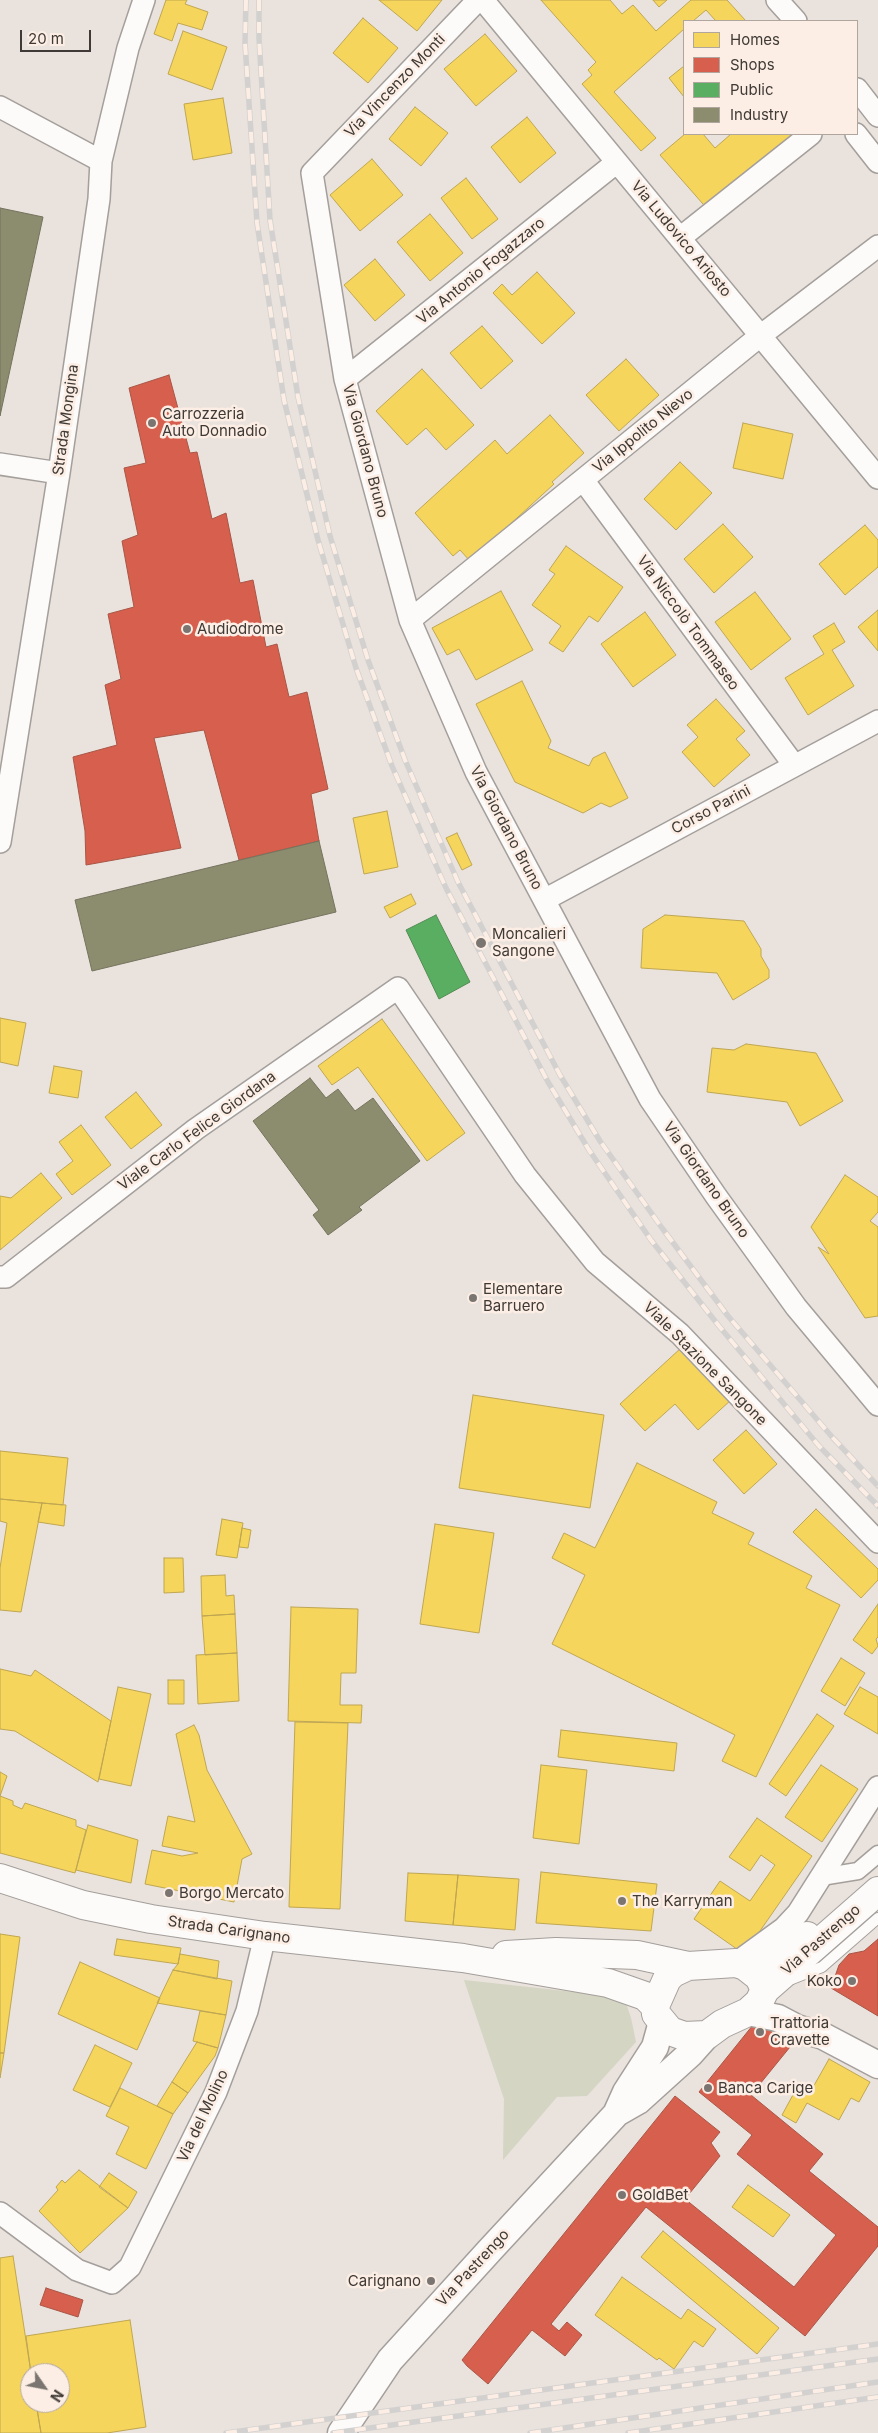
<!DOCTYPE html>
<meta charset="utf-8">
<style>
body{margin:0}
#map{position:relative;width:878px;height:2433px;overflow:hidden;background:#e9e2dd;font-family:Inter,sans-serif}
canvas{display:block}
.legend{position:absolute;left:683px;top:20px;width:175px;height:115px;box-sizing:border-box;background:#fceee4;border:1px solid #b0a69e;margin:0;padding:6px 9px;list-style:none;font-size:15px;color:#3f3a36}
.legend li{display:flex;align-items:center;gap:10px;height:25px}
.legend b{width:25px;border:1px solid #b0a69e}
.north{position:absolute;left:20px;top:2363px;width:50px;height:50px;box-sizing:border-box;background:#fceee4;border:1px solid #b0a69e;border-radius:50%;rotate:123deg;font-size:14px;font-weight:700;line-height:20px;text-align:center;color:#3f3a36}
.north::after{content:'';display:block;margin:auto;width:18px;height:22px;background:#7a7570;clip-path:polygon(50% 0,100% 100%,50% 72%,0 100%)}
.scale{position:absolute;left:20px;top:30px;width:71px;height:22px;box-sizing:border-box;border:2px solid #3f3a36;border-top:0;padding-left:6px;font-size:15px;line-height:18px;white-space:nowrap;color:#3f3a36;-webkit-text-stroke:4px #fceee4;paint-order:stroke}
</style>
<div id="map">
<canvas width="878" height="2433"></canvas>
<ul class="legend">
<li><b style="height:14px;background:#f6d55c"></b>Homes</li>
<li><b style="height:14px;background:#d6604d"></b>Shops</li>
<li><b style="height:14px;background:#5aae61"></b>Public</li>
<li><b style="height:14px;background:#8c8c6e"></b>Industry</li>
</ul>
<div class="north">N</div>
<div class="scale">20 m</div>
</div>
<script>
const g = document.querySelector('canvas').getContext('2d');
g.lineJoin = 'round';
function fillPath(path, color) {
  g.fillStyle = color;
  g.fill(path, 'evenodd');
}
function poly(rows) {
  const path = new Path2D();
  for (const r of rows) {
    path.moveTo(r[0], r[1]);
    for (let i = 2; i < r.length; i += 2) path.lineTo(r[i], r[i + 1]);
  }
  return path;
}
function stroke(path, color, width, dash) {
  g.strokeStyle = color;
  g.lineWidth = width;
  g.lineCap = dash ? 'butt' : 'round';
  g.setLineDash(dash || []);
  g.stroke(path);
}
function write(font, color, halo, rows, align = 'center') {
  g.font = font + ' Inter,sans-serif';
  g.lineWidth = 5;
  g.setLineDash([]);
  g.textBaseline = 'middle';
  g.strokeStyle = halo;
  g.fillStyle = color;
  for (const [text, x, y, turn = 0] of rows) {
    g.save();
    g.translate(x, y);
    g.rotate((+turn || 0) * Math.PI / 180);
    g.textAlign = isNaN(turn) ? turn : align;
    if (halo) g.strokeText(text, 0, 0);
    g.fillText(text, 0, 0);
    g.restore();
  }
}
fillPath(poly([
 [464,1980,602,1995,625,2000,631,2018,636,2042,587,2096,557,2097,503,2160,504,2099]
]), '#d4d5c2');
const homes = poly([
 [166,0,187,0,185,4,208,12,202,30,178,23,172,41,154,34,166,0],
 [379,0,442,0,417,31,379,0],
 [541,0,610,0,622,14,633,5,656,31,691,0,727,0,746,21,716,21,706,10,693,21,684,21,684,29,614,92,656,138,641,151,582,84,592,75,588,70,596,62,541,0],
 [653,0,667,0,659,7,653,0],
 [363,18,398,48,368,83,333,53,363,18],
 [183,31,227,47,212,90,168,74,183,31],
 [485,34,517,71,476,106,444,69,485,34],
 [684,66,684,97,669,78,684,66],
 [223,98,232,153,193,160,184,104,223,98],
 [415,107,448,133,421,166,389,139,415,107],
 [527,117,556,153,520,183,491,147,527,117],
 [685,134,703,134,715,148,731,134,801,134,710,212,660,155,685,134],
 [372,159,403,195,360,231,330,195,372,159],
 [466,178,498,219,472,239,441,198,466,178],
 [430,214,463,253,430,281,397,242,430,214],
 [375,259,405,295,375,321,344,285,375,259],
 [537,272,575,313,542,344,493,293,502,284,512,295,537,272],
 [482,326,513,361,481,389,450,353,482,326],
 [626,359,659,395,619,431,586,395,626,359],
 [422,369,474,425,446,450,426,428,407,445,376,411,422,369],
 [550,415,584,453,552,482,554,484,470,561,460,550,453,556,415,513,495,440,507,454,550,415],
 [743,423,793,434,783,479,733,468,743,423],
 [680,462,712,493,676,530,644,499,680,462],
 [723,524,753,557,714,593,684,559,723,524],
 [865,525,878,540,878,567,845,595,819,564,865,525],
 [566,546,623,587,598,622,589,616,563,652,549,643,561,626,532,605,555,574,549,570,566,546],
 [501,591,533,650,476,680,459,649,447,655,432,628,501,591],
 [755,592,791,639,751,670,715,622,755,592],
 [878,610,878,651,858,627,878,610],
 [645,612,676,655,633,687,601,644,645,612],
 [834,623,845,642,832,650,854,686,808,715,785,678,824,654,813,636,834,623],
 [522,681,551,741,548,748,589,766,593,758,605,752,628,798,610,807,601,803,583,813,515,782,476,704,522,681],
 [716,699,745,731,736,739,750,755,714,787,682,752,698,737,687,725,716,699],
 [387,811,398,867,364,874,353,818,387,811],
 [457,833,472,865,462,870,446,838,457,833],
 [411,894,416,904,390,918,384,907,411,894],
 [665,915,744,921,761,949,761,956,769,970,769,978,733,1000,717,973,641,968,643,929,665,915],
 [0,1018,26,1023,18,1066,0,1062,0,1018],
 [382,1019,465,1133,427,1161,358,1067,332,1085,318,1066,382,1019],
 [746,1044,816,1053,843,1101,800,1126,787,1102,707,1092,712,1048,734,1050,746,1044],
 [54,1066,82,1071,78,1098,49,1093,54,1066],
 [136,1092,162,1125,131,1149,105,1117,136,1092],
 [81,1125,111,1165,72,1195,56,1174,73,1161,59,1142,81,1125],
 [41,1173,62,1198,0,1250,0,1196,11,1198,41,1173],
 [845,1175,878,1197,878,1212,870,1221,878,1227,878,1316,865,1318,818,1247,829,1254,811,1227,845,1175],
 [681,1348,731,1400,698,1430,675,1404,645,1431,620,1404,681,1348],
 [473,1395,604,1415,590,1508,459,1488,473,1395],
 [746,1430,777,1464,744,1494,713,1460,746,1430],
 [0,1451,68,1458,63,1505,0,1499,0,1451],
 [637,1463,717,1502,712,1513,754,1533,748,1544,812,1576,806,1588,840,1605,756,1777,722,1761,735,1735,552,1644,585,1575,552,1558,564,1533,595,1548,637,1463],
 [0,1499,42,1503,21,1612,0,1610,0,1568,7,1523,0,1521,0,1499],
 [42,1503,66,1505,64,1526,38,1522,42,1503],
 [816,1509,878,1569,878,1580,861,1598,793,1532,816,1509],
 [222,1519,243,1523,237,1558,216,1555,222,1519],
 [435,1524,494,1533,479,1633,420,1624,435,1524],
 [242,1528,251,1530,248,1548,239,1547,242,1528],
 [164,1558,183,1558,184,1592,164,1593,164,1558],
 [225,1575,226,1596,234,1595,235,1614,202,1616,201,1576,225,1575],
 [878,1604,878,1637,876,1639,878,1646,872,1654,853,1640,878,1604],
 [291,1607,358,1609,356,1673,341,1673,340,1705,362,1705,361,1723,288,1721,291,1607],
 [235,1614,237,1653,205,1655,202,1616,235,1614],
 [237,1653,239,1701,198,1704,196,1655,237,1653],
 [841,1658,865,1673,845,1706,821,1691,841,1658],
 [0,1669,31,1676,35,1670,111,1721,98,1782,15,1731,0,1729,0,1669],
 [168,1680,184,1680,184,1704,168,1704,168,1680],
 [118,1687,151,1694,131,1786,99,1779,118,1687],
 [860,1687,878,1697,878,1734,844,1714,860,1687],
 [817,1714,834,1726,786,1796,769,1784,817,1714],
 [295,1722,348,1723,340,1909,289,1907,295,1722],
 [194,1725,199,1735,207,1770,252,1854,242,1859,234,1902,145,1884,152,1850,182,1856,198,1853,162,1846,168,1816,195,1822,176,1734,194,1725],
 [561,1730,677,1743,674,1771,558,1757,561,1730],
 [541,1765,587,1770,579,1844,533,1838,541,1765],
 [821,1765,858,1789,822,1842,785,1817,821,1765],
 [0,1772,7,1776,0,1796,0,1772],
 [0,1796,13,1801,13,1805,22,1809,25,1803,76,1820,76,1826,86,1830,75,1873,0,1853,0,1796],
 [757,1818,812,1856,744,1954,694,1919,720,1881,750,1901,775,1865,761,1855,750,1871,729,1857,757,1818],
 [88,1825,138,1840,131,1883,76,1870,88,1825],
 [541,1872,657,1884,651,1931,536,1923,541,1872],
 [408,1873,458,1875,453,1925,405,1921,408,1873],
 [458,1875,519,1879,515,1930,453,1925,458,1875],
 [0,1934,20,1937,4,2053,0,2053,0,1934],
 [117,1939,181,1948,178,1964,114,1955,117,1939],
 [180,1954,219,1961,217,1979,173,1970,178,1964,180,1954],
 [80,1962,160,1998,137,2050,58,2014,80,1962],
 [173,1970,232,1981,226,2015,157,2003,173,1970],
 [200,2011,226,2015,218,2048,193,2041,200,2011],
 [197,2042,218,2048,215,2056,188,2093,172,2082,197,2042],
 [95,2045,132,2063,110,2107,73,2090,95,2045],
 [0,2053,4,2053,0,2078,0,2053],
 [829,2059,870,2082,859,2102,851,2098,839,2120,807,2103,796,2123,782,2115,800,2082,812,2089,829,2059],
 [172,2082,188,2093,173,2114,157,2106,172,2082],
 [120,2088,173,2114,146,2169,116,2154,129,2127,106,2116,120,2088],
 [79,2170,128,2208,80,2253,39,2211,58,2190,56,2187,62,2180,65,2183,79,2170],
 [109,2173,137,2192,128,2208,99,2187,109,2173],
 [748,2185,790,2215,773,2237,732,2207,748,2185],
 [663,2231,779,2328,757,2354,641,2257,663,2231],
 [13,2256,31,2373,30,2403,36,2403,41,2433,0,2433,0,2258,13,2256],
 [622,2277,681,2319,688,2309,716,2329,703,2347,694,2341,674,2369,659,2358,657,2360,595,2315,622,2277],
 [130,2320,146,2427,107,2433,41,2433,36,2403,60,2403,60,2373,31,2373,26,2336,130,2320]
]);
fillPath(homes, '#f6d55c');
stroke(homes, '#bfa651', 1);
const shops = poly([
 [169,375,190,453,197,452,212,519,226,513,240,583,253,580,266,647,277,644,289,697,307,692,328,789,311,794,319,841,239,860,204,730,154,738,181,848,86,865,85,831,73,757,117,745,105,685,121,679,108,614,134,607,122,541,138,535,124,468,146,463,129,388,169,375],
 [878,1939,878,2016,831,1988,839,1965,849,1954,864,1951,878,1939],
 [757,2020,790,2047,751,2095,823,2154,809,2171,878,2227,878,2246,805,2336,646,2207,551,2324,559,2331,567,2322,582,2335,565,2356,532,2330,488,2384,467,2366,462,2360,675,2096,720,2132,711,2143,720,2156,685,2199,794,2287,836,2235,737,2154,752,2135,699,2092,757,2020],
 [46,2288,83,2300,78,2317,40,2305,46,2288]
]);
fillPath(shops, '#d6604d');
stroke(shops, '#a95546', 1);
const public = poly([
 [436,915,470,982,439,999,406,930,436,915]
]);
fillPath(public, '#5aae61');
stroke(public, '#528b54', 1);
const industry = poly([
 [0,208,43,217,0,416,0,208],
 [319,841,336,912,92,971,75,900,319,841],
 [310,1078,326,1098,338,1089,355,1111,373,1098,420,1161,359,1207,362,1210,328,1235,313,1215,319,1210,253,1121,310,1078]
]);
fillPath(industry, '#8c8c6e');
stroke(industry, '#75735d', 1);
const service = poly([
 [792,1979,822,1967,878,1918]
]);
const pedestrian = poly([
 [821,1877,858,1871,878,1854]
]);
const minor = poly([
 [478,0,312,173,345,379,410,620,476,772,650,1099,716,1196,796,1307,878,1405],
 [483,0,878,478],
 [777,0,796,21],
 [857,89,878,116],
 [0,107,101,161],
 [856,134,878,162],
 [680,238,811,134],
 [345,379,617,162],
 [0,464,59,473],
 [583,480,794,765],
 [410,620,760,336,878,246],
 [0,842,59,473,99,199,101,161,128,48,144,0],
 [544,900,878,721],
 [0,1277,6,1277,196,1129,398,988,525,1175,595,1262,680,1334,878,1542],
 [736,1963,784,1928,798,1913,878,1787],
 [0,2213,77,2270,112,2283,130,2267,216,2092,247,2011,265,1936]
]);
const tertiary = poly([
 [748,2012,778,2018,797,2028,823,2036,878,2065],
 [617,2112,626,2092,655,2047,662,2022],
 [341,2433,390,2360,490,2250,617,2113,638,2101,690,2054,707,2035]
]);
const secondary = poly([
 [0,1878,83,1905,151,1919,265,1936,463,1958,608,1983,645,1996,655,2006],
 [506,1955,556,1952,637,1955,688,1966],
 [750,1969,789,1948,807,1936],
 [765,1990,759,1977,745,1966,736,1963,688,1966,673,1973,667,1979,655,2006,656,2014,670,2031,684,2036,707,2035,722,2024,748,2012,759,2002,765,1990,878,1891]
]);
stroke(service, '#a49f9b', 12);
stroke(pedestrian, '#a49f9b', 19);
stroke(minor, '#a49f9b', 24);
stroke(tertiary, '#a49f9b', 29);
stroke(secondary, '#a49f9b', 30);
stroke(service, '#fcfbfa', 10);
stroke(pedestrian, '#fcfbfa', 16);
stroke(minor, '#fcfbfa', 21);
stroke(tertiary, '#fcfbfa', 26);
stroke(secondary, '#fcfbfa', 28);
const rail = poly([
 [246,0,245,43,257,223,284,400,318,540,356,668,392,766,446,888,548,1082,589,1150,651,1240,719,1326,819,1446,878,1506],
 [259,0,259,38,270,220,298,397,330,536,368,660,405,760,458,882,560,1075,600,1141,662,1228,728,1316,833,1438,878,1486],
 [226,2433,878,2344],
 [333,2433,878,2359],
 [530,2433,878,2382],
 [628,2433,878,2397]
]);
stroke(rail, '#d3d1cf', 5.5);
stroke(rail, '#fceee4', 4, [11]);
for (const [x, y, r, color] of [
 [152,423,5,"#7a7570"],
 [187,629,5,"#7a7570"],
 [481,943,6,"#7a7570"],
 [473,1298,5,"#7a7570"],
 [169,1893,5,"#7a7570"],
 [622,1901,5,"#7a7570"],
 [852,1981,5,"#7a7570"],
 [760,2032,5,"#7a7570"],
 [708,2088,5,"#7a7570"],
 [622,2195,5,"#7a7570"],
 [431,2281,5,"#7a7570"]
]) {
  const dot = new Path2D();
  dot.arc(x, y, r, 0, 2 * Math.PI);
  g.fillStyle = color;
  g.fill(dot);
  stroke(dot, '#fceee4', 2);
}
write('15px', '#3f3a36', '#fceee4', [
 ["Via Vincenzo Monti",395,86,-46],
 ["Via Ludovico Ariosto",681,239,50],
 ["Via Antonio Fogazzaro",481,271,-39],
 ["Strada Mongina",66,420,-82],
 ["Via Ippolito Nievo",643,431,-39],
 ["Via Giordano Bruno",365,451,75],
 ["Via Niccolò Tommaseo",688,623,54],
 ["Corso Parini",711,810,-28],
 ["Via Giordano Bruno",506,828,62],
 ["Viale Carlo Felice Giordana",197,1131,-36],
 ["Via Giordano Bruno",706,1180,55],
 ["Viale Stazione Sangone",705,1364,45],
 ["Strada Carignano",229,1930,8],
 ["Via Pastrengo",821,1940,-41],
 ["Via del Molino",203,2116,-65],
 ["Via Pastrengo",473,2268,-47]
]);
write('15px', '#3f3a36', '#fceee4', [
 ["Carrozzeria",162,414],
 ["Auto Donnadio",162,431],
 ["Audiodrome",197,629],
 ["Moncalieri",492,934],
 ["Sangone",492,951],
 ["Elementare",483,1289],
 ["Barruero",483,1306],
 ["Borgo Mercato",179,1893],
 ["The Karryman",632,1901],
 ["Koko",842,1981,"right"],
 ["Trattoria",770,2023],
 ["Cravette",770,2040],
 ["Banca Carige",718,2088],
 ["GoldBet",632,2195],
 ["Carignano",421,2281,"right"]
], 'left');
</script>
